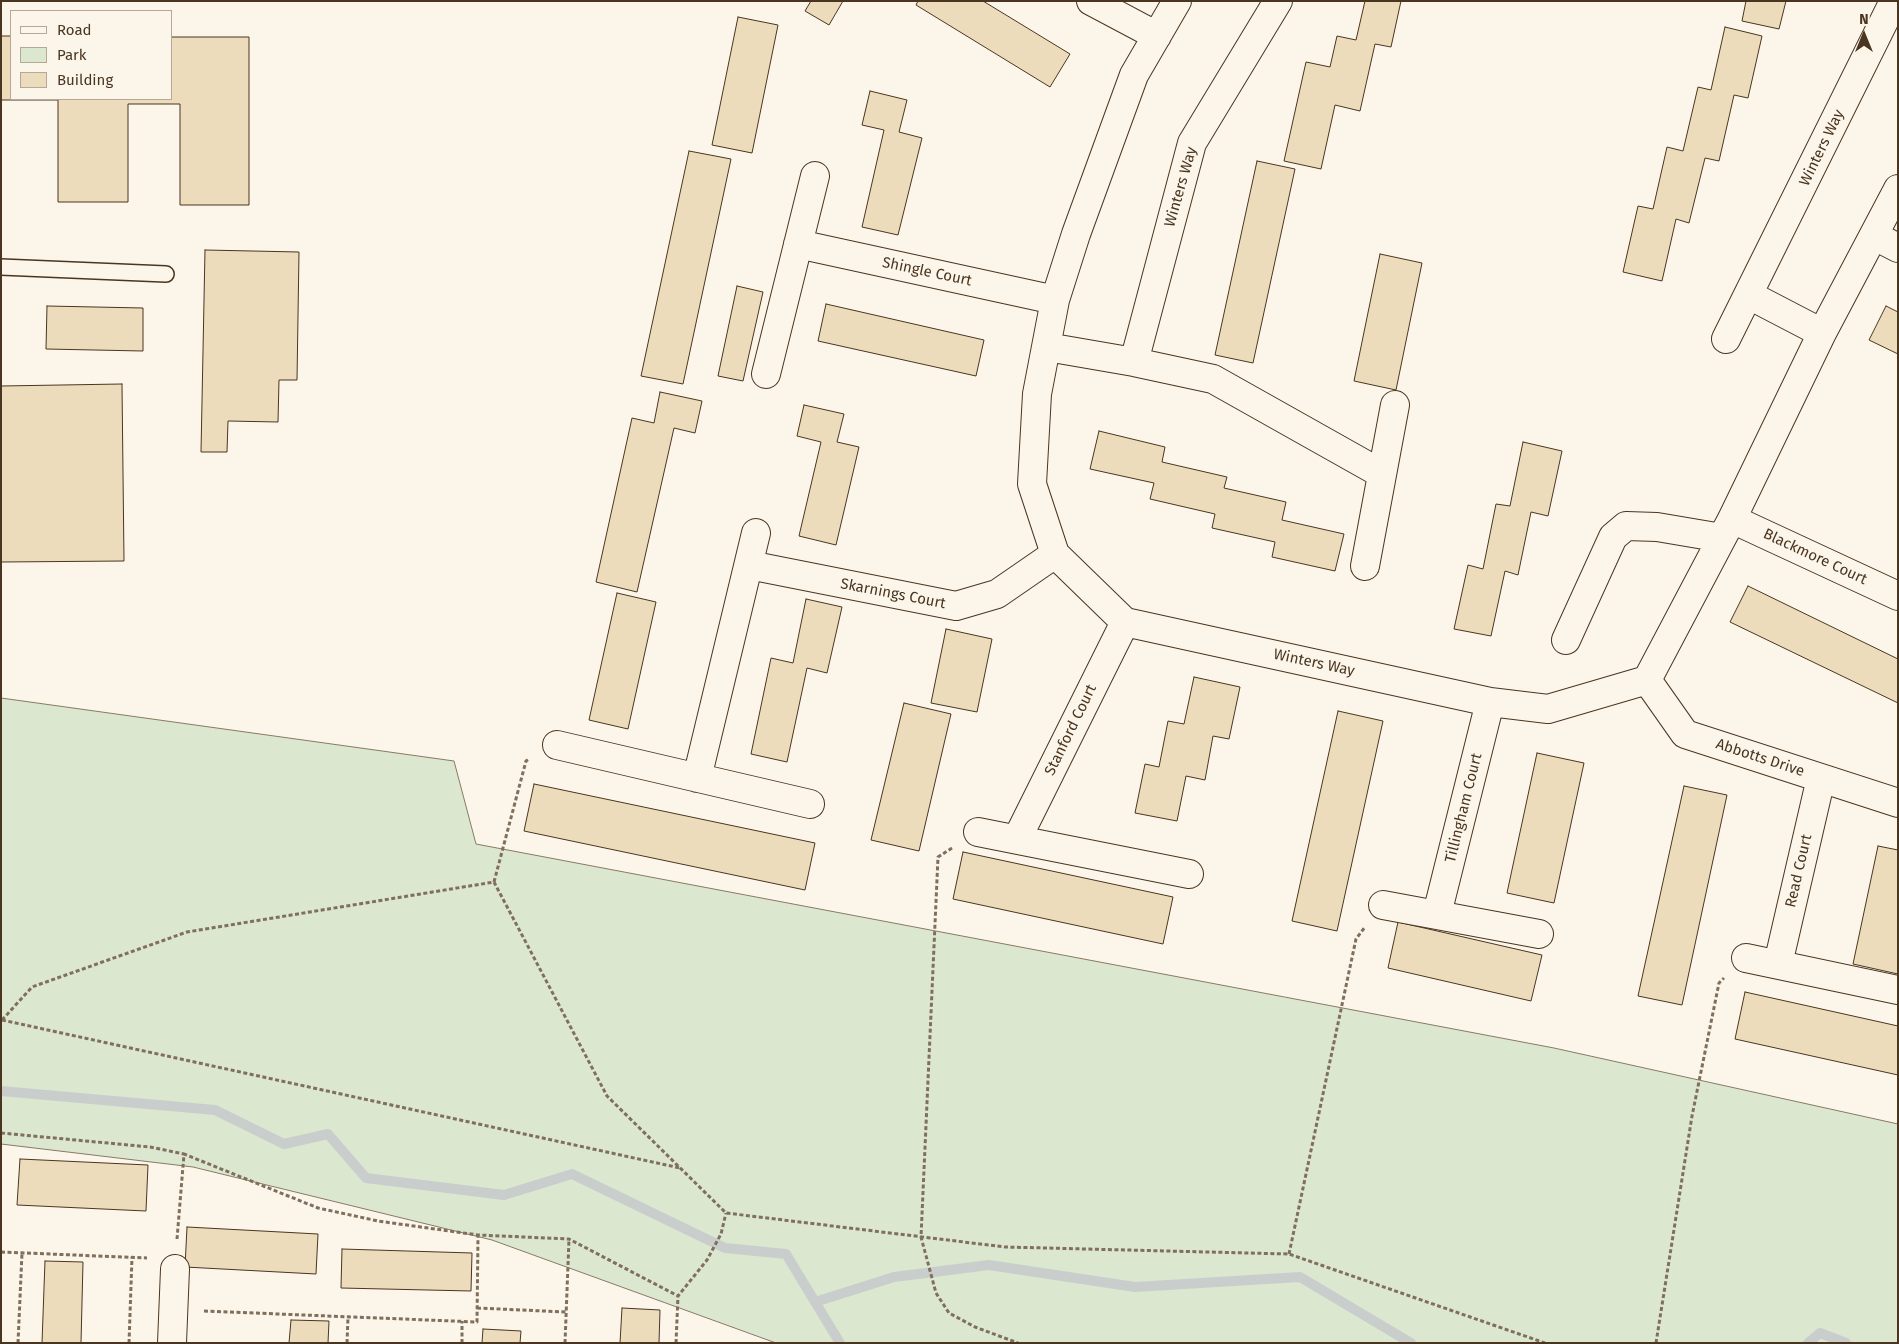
<!DOCTYPE html>
<style>
body{margin:0}
#map{position:relative;width:1899px;height:1344px;overflow:hidden;background:#fbf6e9;font-family:"Fira Sans",sans-serif}
canvas{display:block}
.frame{position:absolute;inset:0;border:2px solid #4a3520;pointer-events:none}
.legend{position:absolute;left:10px;top:10px;width:162px;height:90px;box-sizing:border-box;background:#fbf6e9;border:1px solid #b4a999;margin:0;padding:6px 9px;list-style:none;font-size:15px;color:#4a3520}
.legend li{display:flex;align-items:center;gap:10px;height:25px}
.legend b{width:25px;border:1px solid #b4a999}
.north{position:absolute;left:1839px;top:10px;width:50px;height:50px;-webkit-text-stroke:4px #fbf6e9;paint-order:stroke;rotate:0deg;font-size:14px;font-weight:700;line-height:20px;text-align:center;color:#4a3520}
.north::after{content:'';display:block;margin:auto;width:18px;height:22px;background:#4a3520;clip-path:polygon(50% 0,100% 100%,50% 72%,0 100%)}
</style>
<div id="map">
<canvas width="1899" height="1344"></canvas>
<div class="frame"></div>
<ul class="legend">
<li><b style="height:6px;background:#fbf6e9"></b>Road</li>
<li><b style="height:14px;background:#dce7d0"></b>Park</li>
<li><b style="height:14px;background:#ecdcbc"></b>Building</li>
</ul>
<div class="north">N</div>
</div>
<script>
const g = document.querySelector('canvas').getContext('2d');
g.lineJoin = 'round';
function fillPath(path, color) {
  g.fillStyle = color;
  g.fill(path, 'evenodd');
}
function poly(rows) {
  const path = new Path2D();
  for (const r of rows) {
    path.moveTo(r[0], r[1]);
    for (let i = 2; i < r.length; i += 2) path.lineTo(r[i], r[i + 1]);
  }
  return path;
}
function stroke(path, color, width, dash) {
  g.strokeStyle = color;
  g.lineWidth = width;
  g.lineCap = dash ? 'butt' : 'round';
  g.setLineDash(dash || []);
  g.stroke(path);
}
function write(font, color, halo, rows, align = 'center') {
  g.font = font + ' "Fira Sans",sans-serif';
  g.lineWidth = 4;
  g.setLineDash([]);
  g.textBaseline = 'middle';
  g.strokeStyle = halo;
  g.fillStyle = color;
  for (const [text, x, y, turn = 0] of rows) {
    g.save();
    g.translate(x, y);
    g.rotate((+turn || 0) * Math.PI / 180);
    g.textAlign = isNaN(turn) ? turn : align;
    if (halo) g.strokeText(text, 0, 0);
    g.fillText(text, 0, 0);
    g.restore();
  }
}
const green = poly([
 [1,698,454,761,476,844,1554,1048,1898,1124,1898,1343,776,1343,492,1240,193,1167,1,1144,1,698]
]);
fillPath(green, '#dce7d0');
stroke(green, '#887966', 1);
stroke(poly([
 [1,1091,215,1110,284,1144,328,1134,366,1178,504,1195,572,1174,725,1248,786,1254,840,1343],
 [815,1302,894,1277,989,1265,1135,1287,1300,1277,1411,1343],
 [1808,1343,1820,1333,1846,1343]
]), '#c9cecd', 10);
const building = poly([
 [811,1,843,1,829,25,805,11,811,1],
 [918,1,983,1,1070,54,1050,87,916,5,918,1],
 [1365,1,1401,1,1391,47,1375,44,1360,111,1335,105,1321,169,1284,161,1306,62,1330,67,1337,36,1356,40,1365,1],
 [1746,1,1786,1,1779,29,1742,21,1746,1],
 [738,17,778,25,752,153,712,145,738,17],
 [1725,27,1762,36,1748,98,1734,95,1719,161,1705,158,1689,223,1676,219,1662,281,1623,272,1638,206,1653,209,1667,147,1683,151,1698,87,1711,90,1725,27],
 [1,36,11,36,11,99,171,99,171,37,249,37,249,205,180,205,180,104,128,104,128,202,58,202,58,100,1,100,1,36],
 [870,91,907,100,899,132,922,138,898,235,862,227,884,130,862,125,870,91],
 [689,151,731,159,683,384,641,376,689,151],
 [1257,161,1295,169,1253,363,1215,355,1257,161],
 [205,250,299,252,297,380,279,380,278,422,228,421,227,452,201,452,205,250],
 [1380,254,1422,263,1396,390,1354,381,1380,254],
 [737,286,763,292,743,381,718,376,737,286],
 [826,304,984,340,976,376,818,341,826,304],
 [47,306,143,308,143,351,46,349,47,306],
 [1886,306,1898,312,1898,354,1869,340,1886,306],
 [122,384,124,561,1,562,1,386,122,384],
 [660,392,702,401,695,433,674,428,637,592,596,582,632,418,654,423,660,392],
 [804,405,844,414,837,442,859,447,836,545,799,536,821,442,797,436,804,405],
 [1099,431,1165,447,1162,462,1227,477,1224,488,1286,502,1282,520,1344,534,1335,571,1272,557,1275,542,1212,528,1215,514,1150,499,1154,483,1090,469,1099,431],
 [1523,442,1562,451,1548,516,1531,512,1518,575,1505,571,1491,636,1454,629,1468,565,1483,569,1496,504,1510,506,1523,442],
 [1748,586,1898,659,1898,703,1730,622,1748,586],
 [617,593,656,602,628,729,589,720,617,593],
 [806,599,842,607,827,673,807,668,787,762,751,754,771,658,793,663,806,599],
 [946,629,992,639,977,712,931,703,946,629],
 [1194,677,1240,687,1229,739,1213,736,1205,780,1186,776,1177,821,1135,813,1145,764,1159,767,1168,721,1184,724,1194,677],
 [904,703,951,714,919,851,871,840,904,703],
 [1338,711,1383,721,1337,931,1292,921,1338,711],
 [1537,753,1584,763,1554,903,1507,893,1537,753],
 [534,784,815,843,805,890,524,831,534,784],
 [1684,786,1727,795,1682,1005,1638,996,1684,786],
 [1878,846,1898,850,1898,974,1853,964,1878,846],
 [963,852,1173,897,1163,944,953,899,963,852],
 [1398,922,1542,955,1531,1001,1388,968,1398,922],
 [1745,992,1898,1026,1898,1075,1735,1039,1745,992],
 [20,1159,148,1165,146,1211,17,1205,20,1159],
 [187,1227,318,1234,316,1274,185,1267,187,1227],
 [342,1249,472,1253,471,1291,341,1288,342,1249],
 [45,1261,83,1262,81,1343,42,1343,45,1261],
 [622,1308,660,1310,659,1343,620,1343,622,1308],
 [291,1320,329,1321,328,1343,289,1343,291,1320],
 [483,1329,521,1331,520,1343,482,1343,483,1329]
]);
fillPath(building, '#ecdcbc');
stroke(building, '#4a3520', 1);
const lane = poly([
 [1,267,166,274]
]);
const street = poly([
 [1091,1,1157,36],
 [1177,1,1134,75,1076,234,1055,300,1037,394,1032,484,1055,554,1125,622,1490,702,1548,709,1647,680,1732,519,1822,333,1898,189],
 [1875,236,1898,248],
 [798,244,1055,300],
 [1749,295,1822,333],
 [1726,339,1894,1],
 [1047,347,1134,362,1213,379,1382,474],
 [1134,362,1192,143,1278,1],
 [766,374,815,176],
 [1732,519,1898,596],
 [749,565,956,606,997,594,1055,554],
 [1365,566,1395,405],
 [1566,640,1613,537,1626,526,1657,527,1722,538],
 [1647,680,1685,734,1898,803],
 [557,745,810,804],
 [697,778,756,533],
 [978,832,1189,874],
 [1017,839,1125,622],
 [1383,905,1539,934],
 [1437,914,1490,702],
 [1746,958,1898,990],
 [1778,964,1821,778],
 [172,1343,175,1269]
]);
stroke(lane, '#4a3520', 18);
stroke(street, '#4a3520', 30);
stroke(poly([
 [952,848,938,857,921,1237,936,1293,949,1313,975,1327,1018,1343],
 [494,882,526,761,529,759],
 [2,1020,32,987,187,932,494,882,607,1096,726,1213,1005,1247,1289,1254,1545,1343],
 [2,1020,680,1168],
 [1,1133,150,1147,184,1154],
 [177,1239,184,1154,318,1208,378,1221,478,1235,569,1239,678,1296],
 [1,1252,147,1258],
 [1289,1254,1356,939,1365,927],
 [477,1308,566,1312],
 [204,1311,477,1322,478,1235],
 [18,1343,22,1253],
 [129,1343,132,1257],
 [347,1343,348,1317],
 [462,1343,462,1321],
 [565,1343,569,1239],
 [676,1343,678,1296,707,1260,721,1234,726,1213],
 [1656,1343,1692,1116,1719,983,1724,978]
]), '#7f6f5c', 3, [4, 2.5]);
stroke(lane, '#fbf6e9', 15);
stroke(street, '#fbf6e9', 28);
write('15px', '#4a3520', '#fbf6e9', [
 ["Winters Way",1822,148,-64],
 ["Winters Way",1181,187,-74],
 ["Shingle Court",927,272,12],
 ["Blackmore Court",1815,557,25],
 ["Skarnings Court",893,594,11],
 ["Winters Way",1314,663,12],
 ["Stanford Court",1071,730,-64],
 ["Abbotts Drive",1760,758,18],
 ["Tillingham Court",1464,808,-76],
 ["Read Court",1799,871,-77]
]);
</script>
